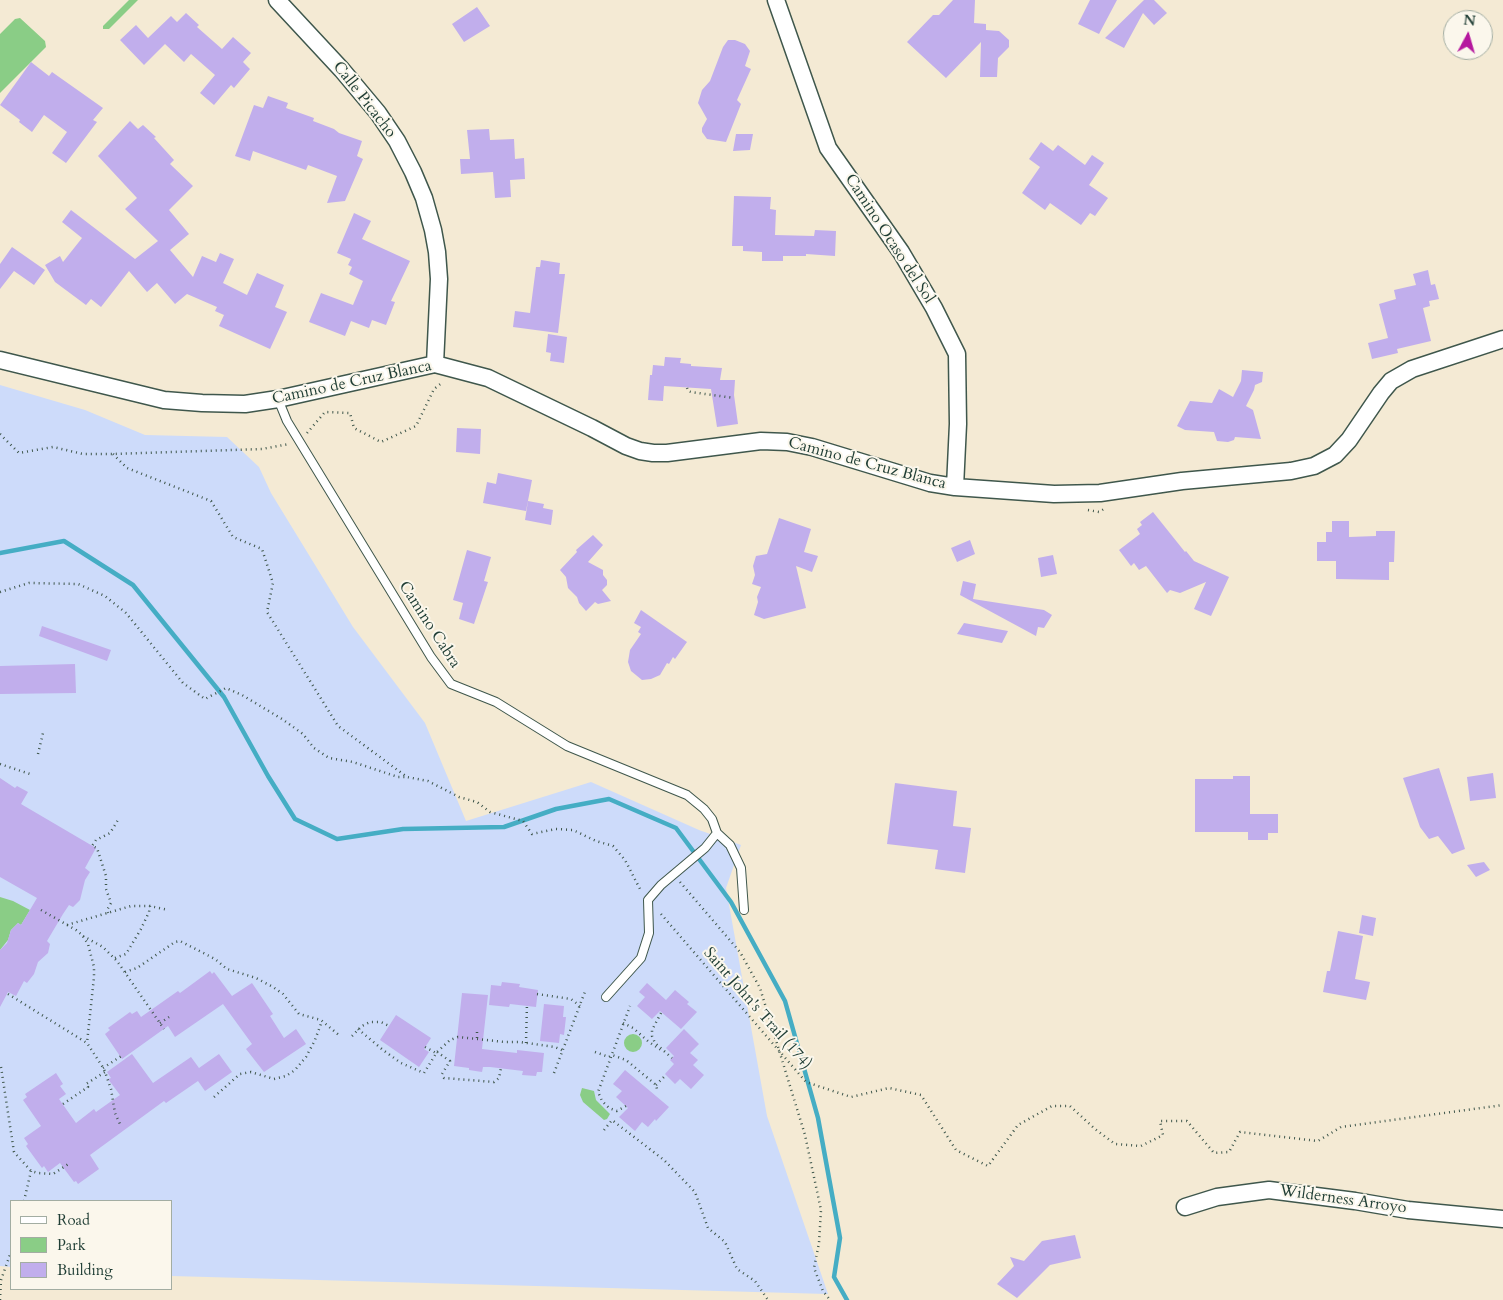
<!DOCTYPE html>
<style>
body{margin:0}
#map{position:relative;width:1503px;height:1300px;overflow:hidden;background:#f4ead4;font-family:Cardo,serif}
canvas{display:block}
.legend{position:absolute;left:10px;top:1200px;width:162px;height:90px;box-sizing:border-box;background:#fbf7ec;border:1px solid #a3ada2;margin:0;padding:6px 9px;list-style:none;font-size:15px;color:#1f3d34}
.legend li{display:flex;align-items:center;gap:10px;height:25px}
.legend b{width:25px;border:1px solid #a3ada2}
.north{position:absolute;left:1443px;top:10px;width:50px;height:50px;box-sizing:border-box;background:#fbf7ec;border:1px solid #a3ada2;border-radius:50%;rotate:6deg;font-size:14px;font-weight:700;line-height:20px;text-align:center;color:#1f3d34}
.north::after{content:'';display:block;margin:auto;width:18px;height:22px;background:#b5179e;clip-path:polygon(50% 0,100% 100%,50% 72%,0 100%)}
</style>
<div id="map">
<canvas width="1503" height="1300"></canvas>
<ul class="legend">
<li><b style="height:6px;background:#fff"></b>Road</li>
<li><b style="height:14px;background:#8acd86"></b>Park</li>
<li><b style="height:14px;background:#c1aeec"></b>Building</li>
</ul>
<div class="north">N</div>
</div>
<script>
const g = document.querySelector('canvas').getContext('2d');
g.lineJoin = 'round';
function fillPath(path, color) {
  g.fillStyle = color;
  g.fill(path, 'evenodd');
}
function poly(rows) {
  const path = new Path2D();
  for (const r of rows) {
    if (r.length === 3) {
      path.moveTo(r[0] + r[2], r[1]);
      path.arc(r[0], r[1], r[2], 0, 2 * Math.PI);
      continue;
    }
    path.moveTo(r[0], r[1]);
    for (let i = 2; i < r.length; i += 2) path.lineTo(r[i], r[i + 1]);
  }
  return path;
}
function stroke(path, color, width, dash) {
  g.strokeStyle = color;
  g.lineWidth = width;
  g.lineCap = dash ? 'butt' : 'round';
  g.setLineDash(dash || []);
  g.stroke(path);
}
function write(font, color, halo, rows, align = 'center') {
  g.font = font + ' Cardo,serif';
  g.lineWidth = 4;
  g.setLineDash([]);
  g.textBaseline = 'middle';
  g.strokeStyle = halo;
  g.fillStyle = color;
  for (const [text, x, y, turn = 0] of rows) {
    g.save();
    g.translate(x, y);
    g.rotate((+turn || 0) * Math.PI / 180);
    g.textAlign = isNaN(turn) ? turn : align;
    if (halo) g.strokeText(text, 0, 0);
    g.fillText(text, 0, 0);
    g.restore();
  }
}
fillPath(poly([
 [0,385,85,410,145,435,227,437,259,467,271,493,353,627,425,723,466,821,591,782,699,830,741,845,726,888,767,1116,828,1294,171,1276,171,1201,11,1201,11,1267,0,1266]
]), '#cddbfa');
fillPath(poly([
 [129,0,138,0,109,29,103,29,103,26],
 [20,18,45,41,46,47,0,93,0,34,15,19],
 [0,897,13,901,30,910,21,925,18,923,11,930,8,940,0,950],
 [633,1043,9],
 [582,1088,594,1091,596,1100,610,1114,607,1119,604,1120,583,1102,580,1095]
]), '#8acd86');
stroke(poly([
 [0,553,64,541,133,585,224,697,268,776,295,819,337,839,403,829,504,827,556,809,609,799,676,828,731,902,785,1001,818,1118,840,1238,834,1277,847,1300]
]), '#45adc4', 4.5);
fillPath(poly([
 [953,0,975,0,974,23,986,24,986,30,999,31,1009,40,1009,47,998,58,997,77,980,77,981,42,946,78,907,42,933,15,939,15],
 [1090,0,1117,0,1099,34,1078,24],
 [1144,0,1154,0,1167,13,1154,25,1143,13,1124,48,1105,38],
 [477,7,490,26,464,42,452,24],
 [186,13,199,25,197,27,222,49,233,37,251,53,243,62,250,69,234,88,231,85,214,105,200,93,215,75,191,54,184,62,165,44,144,65,120,40,136,25,148,38,171,16,177,22],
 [728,40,735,40,745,44,750,51,745,66,751,69,737,100,741,104,726,142,707,139,702,132,702,128,707,119,698,103,702,90,710,81,723,47],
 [31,62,49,76,52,72,103,108,93,120,97,122,66,163,52,153,67,132,44,115,32,132,19,122,20,120,0,105],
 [268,96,288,103,286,108,314,118,313,121,334,129,339,133,362,141,357,156,363,159,345,201,327,203,337,176,308,165,306,170,253,151,250,161,235,156,254,105,263,108],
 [130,121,138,129,143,125,156,137,154,138,174,160,170,164,193,186,169,210,189,234,170,250,193,277,202,256,216,262,220,253,234,259,223,283,247,295,257,273,284,285,275,307,287,312,270,349,219,326,224,315,215,311,217,307,187,294,175,304,157,283,147,292,129,271,101,307,91,299,86,305,55,282,45,265,60,256,63,262,82,238,62,222,71,210,135,259,158,241,125,209,137,198,98,156],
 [489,129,490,140,514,139,515,159,524,158,525,179,510,180,511,197,495,198,493,172,461,174,460,159,470,159,467,130],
 [736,134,753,134,750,150,733,151],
 [1041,142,1053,151,1058,145,1085,165,1092,155,1104,163,1089,185,1108,198,1095,216,1090,213,1081,225,1050,203,1045,210,1022,193,1040,167,1029,159],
 [734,196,771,197,770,209,776,210,775,235,814,236,815,230,836,231,835,256,806,254,806,256,783,256,783,261,762,261,762,252,743,251,743,246,732,246],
 [354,213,371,221,362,239,410,261,391,301,395,302,386,325,372,320,369,328,351,321,345,336,309,322,321,293,353,305,363,281,349,274,352,267,348,265,351,259,337,253],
 [12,247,45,270,34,285,14,271,0,289,0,264],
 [541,260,560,263,559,274,565,274,558,333,513,327,515,311,530,313,536,267,540,267],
 [1428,270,1431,285,1435,284,1439,299,1429,301,1430,306,1423,308,1431,341,1397,349,1398,353,1372,359,1368,343,1388,338,1379,304,1396,299,1394,290,1416,285,1413,274],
 [548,334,567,337,564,363,550,361,551,353,546,352],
 [665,357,681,358,680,363,691,364,691,366,722,368,720,380,735,380,734,395,738,424,717,427,711,389,664,386,663,401,648,400,650,375,652,375,653,365,664,366],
 [1242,370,1263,372,1262,382,1255,385,1254,390,1246,406,1253,410,1261,439,1235,437,1234,440,1228,442,1217,441,1214,432,1185,430,1177,426,1190,401,1212,403,1219,389,1233,397,1241,381],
 [457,428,481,429,480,454,456,452],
 [498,473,532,480,526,511,483,503,487,482,496,484],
 [528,501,544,504,543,508,553,510,551,525,525,520],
 [1153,512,1185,552,1186,551,1194,561,1229,577,1211,616,1194,609,1206,582,1180,593,1170,590,1167,593,1146,566,1139,570,1134,563,1131,566,1119,550,1140,534,1137,529,1142,525,1140,522],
 [779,518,811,529,804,552,818,556,812,572,796,566,806,608,764,619,754,615,758,602,757,597,761,587,752,584,755,575,753,566,756,556,767,554],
 [1332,521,1349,521,1349,537,1376,536,1376,531,1395,531,1394,562,1389,562,1389,580,1336,579,1336,561,1317,561,1317,542,1326,542,1326,532,1332,532],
 [593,535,603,545,588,562,603,570,603,575,607,580,607,585,602,590,611,601,598,604,595,602,586,611,579,603,577,597,568,588,566,577,560,570,577,552,576,550],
 [970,540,975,554,957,562,951,548],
 [467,550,491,557,484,581,488,582,474,624,459,619,463,603,453,600],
 [1053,555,1057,574,1041,577,1038,558],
 [963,581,976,584,973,599,1044,610,1052,615,1044,628,1038,627,1036,636,960,595],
 [641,610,687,642,675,659,673,657,669,664,667,663,660,675,651,679,642,680,631,671,628,662,630,650,641,634,638,632,641,627,634,623],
 [964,623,1008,631,1002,643,957,634],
 [42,626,111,650,107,661,39,636],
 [75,664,76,693,0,694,0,666],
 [1439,768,1465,849,1452,854,1438,836,1429,839,1420,827,1403,778],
 [1493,773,1496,798,1470,801,1467,777],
 [1233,776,1250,776,1250,814,1278,814,1278,833,1268,833,1268,840,1248,840,1248,832,1195,832,1195,779,1233,779],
 [0,778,15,788,17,786,28,792,21,804,96,848,85,868,90,872,85,880,80,900,73,907,69,905,63,914,47,941,50,944,48,953,38,962,34,974,27,983,24,981,16,996,8,992,0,1007,0,950,7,943,11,930,18,923,21,925,37,898,0,877],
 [895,783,957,791,953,826,971,828,965,873,935,869,938,850,887,844],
 [1484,862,1490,870,1476,877,1467,865],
 [1362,915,1376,918,1373,936,1359,933],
 [1338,931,1363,936,1355,979,1370,982,1366,1000,1323,992,1327,971,1330,971],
 [210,971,212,974,214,972,232,996,252,983,273,1014,270,1016,284,1038,296,1029,306,1044,264,1072,246,1049,252,1044,223,1004,175,1037,168,1026,122,1059,105,1034,110,1030,108,1028,130,1012,132,1014,137,1011,141,1017,178,991,180,993],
 [502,982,520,984,519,987,538,990,536,1007,510,1004,509,1007,489,1005,491,985,501,986],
 [647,983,666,1000,675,990,689,1002,687,1004,697,1012,681,1029,660,1011,652,1019,637,1006,645,997,639,992],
 [462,993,488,995,482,1049,517,1053,517,1050,544,1053,542,1072,537,1072,536,1076,522,1075,523,1071,490,1067,483,1067,482,1072,469,1070,469,1068,454,1066],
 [544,1004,564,1006,563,1017,566,1017,564,1035,560,1034,559,1043,540,1041],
 [396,1015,431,1038,424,1049,429,1052,419,1067,380,1040],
 [684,1029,699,1044,690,1053,698,1060,693,1065,704,1075,691,1089,680,1079,675,1084,665,1074,674,1064,670,1060,674,1056,666,1048],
 [132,1054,153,1083,191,1057,199,1068,219,1054,232,1072,205,1091,198,1081,166,1103,164,1101,90,1155,99,1169,78,1184,76,1181,74,1182,60,1163,48,1172,44,1166,42,1168,26,1146,28,1144,24,1138,41,1126,23,1100,27,1097,25,1094,56,1073,63,1084,60,1086,66,1094,59,1099,76,1123,94,1109,96,1112,120,1095,108,1079,111,1078,107,1072],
 [625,1070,669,1107,656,1121,655,1119,648,1127,642,1122,635,1131,619,1117,628,1108,616,1097,622,1091,613,1084],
 [1075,1235,1081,1258,1050,1265,1017,1298,997,1284,1014,1266,1010,1257,1024,1261,1042,1241]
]), '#c1aeec');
const service = poly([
 [278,399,287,421,431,657,451,684,496,702,567,746,687,795,704,809,712,819,717,833,705,848,661,885,648,900,649,933,641,958,606,997],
 [717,833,730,845,741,868,744,910]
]);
const minor = poly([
 [277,0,342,70,378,113,397,141,413,172,424,198,433,230,437,252,439,279,435,364],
 [776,0,828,148,901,252,934,308,957,354,958,424,955,487],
 [0,360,164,400,202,403,245,404,278,399,435,364,488,378,592,428,626,446,640,451,653,453,667,453,761,441,787,442,812,447,930,483,955,487,1054,494,1100,493,1182,481,1291,471,1314,466,1335,455,1349,440,1381,393,1391,381,1412,369,1503,339],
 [1185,1207,1217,1197,1269,1190,1355,1201,1408,1210,1503,1219]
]);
stroke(service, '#3f574c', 10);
stroke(minor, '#3f574c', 19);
stroke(poly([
 [687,388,688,391,691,392,734,398],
 [307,433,325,412,350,413,354,428,381,442,416,426,434,389,443,382],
 [0,434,19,453,53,447,83,454,113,454,262,449,289,444],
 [113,454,127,468,211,501,233,537,262,549,273,583,267,612,338,726,407,777,428,781,459,797,477,802,490,812,523,821,532,834,556,829,573,830,596,841,613,846,625,860,641,891],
 [1088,510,1099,512,1104,509],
 [0,592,29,583,78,584,105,596,126,613,183,683,205,699,226,688,242,695,282,719,303,734,314,748,329,758,353,762,398,777,407,777],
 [38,754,43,733],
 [0,764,30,774],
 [680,882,740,952,760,988,805,1135,821,1210,819,1243,814,1268,823,1291,830,1300],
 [41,910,76,930,82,935,88,944,94,967,94,977,87,1043],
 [108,913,107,910,111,903,106,889,106,876,97,848,92,846,96,840,110,833,118,820],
 [661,914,806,1082,851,1097,889,1088,921,1095,956,1150,988,1166,1018,1125,1052,1106,1070,1106,1095,1129,1115,1144,1141,1146,1163,1135,1160,1121,1187,1121,1214,1153,1229,1152,1240,1132,1318,1141,1341,1127,1503,1105],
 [67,925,131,906,150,906,168,910],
 [83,936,103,947,117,961,164,1029],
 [115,958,126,954,141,929,149,912,150,906],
 [125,972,137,968,175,942,180,941,215,959,227,969,256,978,273,987,283,994,299,1014,321,1020,340,1036],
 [8,994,87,1043,104,1069,111,1089,115,1113,120,1124],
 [537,994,571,999,580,1006],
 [661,1013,652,1030,652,1036,655,1043,672,1058],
 [160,1023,169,1017],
 [623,1023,633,1028,649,1042,661,1050],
 [358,1029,383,1050,401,1063,424,1073,437,1052,450,1040,458,1037,505,1042,520,1042,555,1047,564,1051],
 [352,1036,362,1026,370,1022,381,1022,389,1026],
 [477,1038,477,1031],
 [526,1043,527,1003],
 [425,1047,436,1053],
 [437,1052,450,1061,442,1074,444,1078,494,1082,499,1078,501,1068],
 [595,1052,609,1057,612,1055,626,1060,656,1085,657,1089],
 [1,1067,14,1152,31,1171,38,1173,53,1174,70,1163],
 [103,1068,123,1055],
 [554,1073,586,989],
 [656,1085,666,1075],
 [214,1097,240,1074,251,1072,274,1079,286,1076,295,1070,306,1057,315,1040,322,1021],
 [63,1104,88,1087,86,1084,105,1072],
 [626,1106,617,1111,609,1108,602,1101,598,1092,630,1006],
 [604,1130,612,1120,664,1160,695,1192,708,1228,725,1242,737,1269,755,1281,768,1300],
 [24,1201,31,1171],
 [0,1300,1,1280,11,1252]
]), '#3f574c', 2.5, [1, 4]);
stroke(service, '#fff', 8);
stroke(minor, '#fff', 16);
write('16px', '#1f3d34', '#fbf7ec', [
 ["Calle Picacho",364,100,52],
 ["Camino Ocaso del Sol",889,239,57],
 ["Camino de Cruz Blanca",352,383,-12],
 ["Camino de Cruz Blanca",867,464,15],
 ["Camino Cabra",429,625,57],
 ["Saint John's Trail (174)",757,1009,49],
 ["Wilderness Arroyo",1343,1200,8]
]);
</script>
